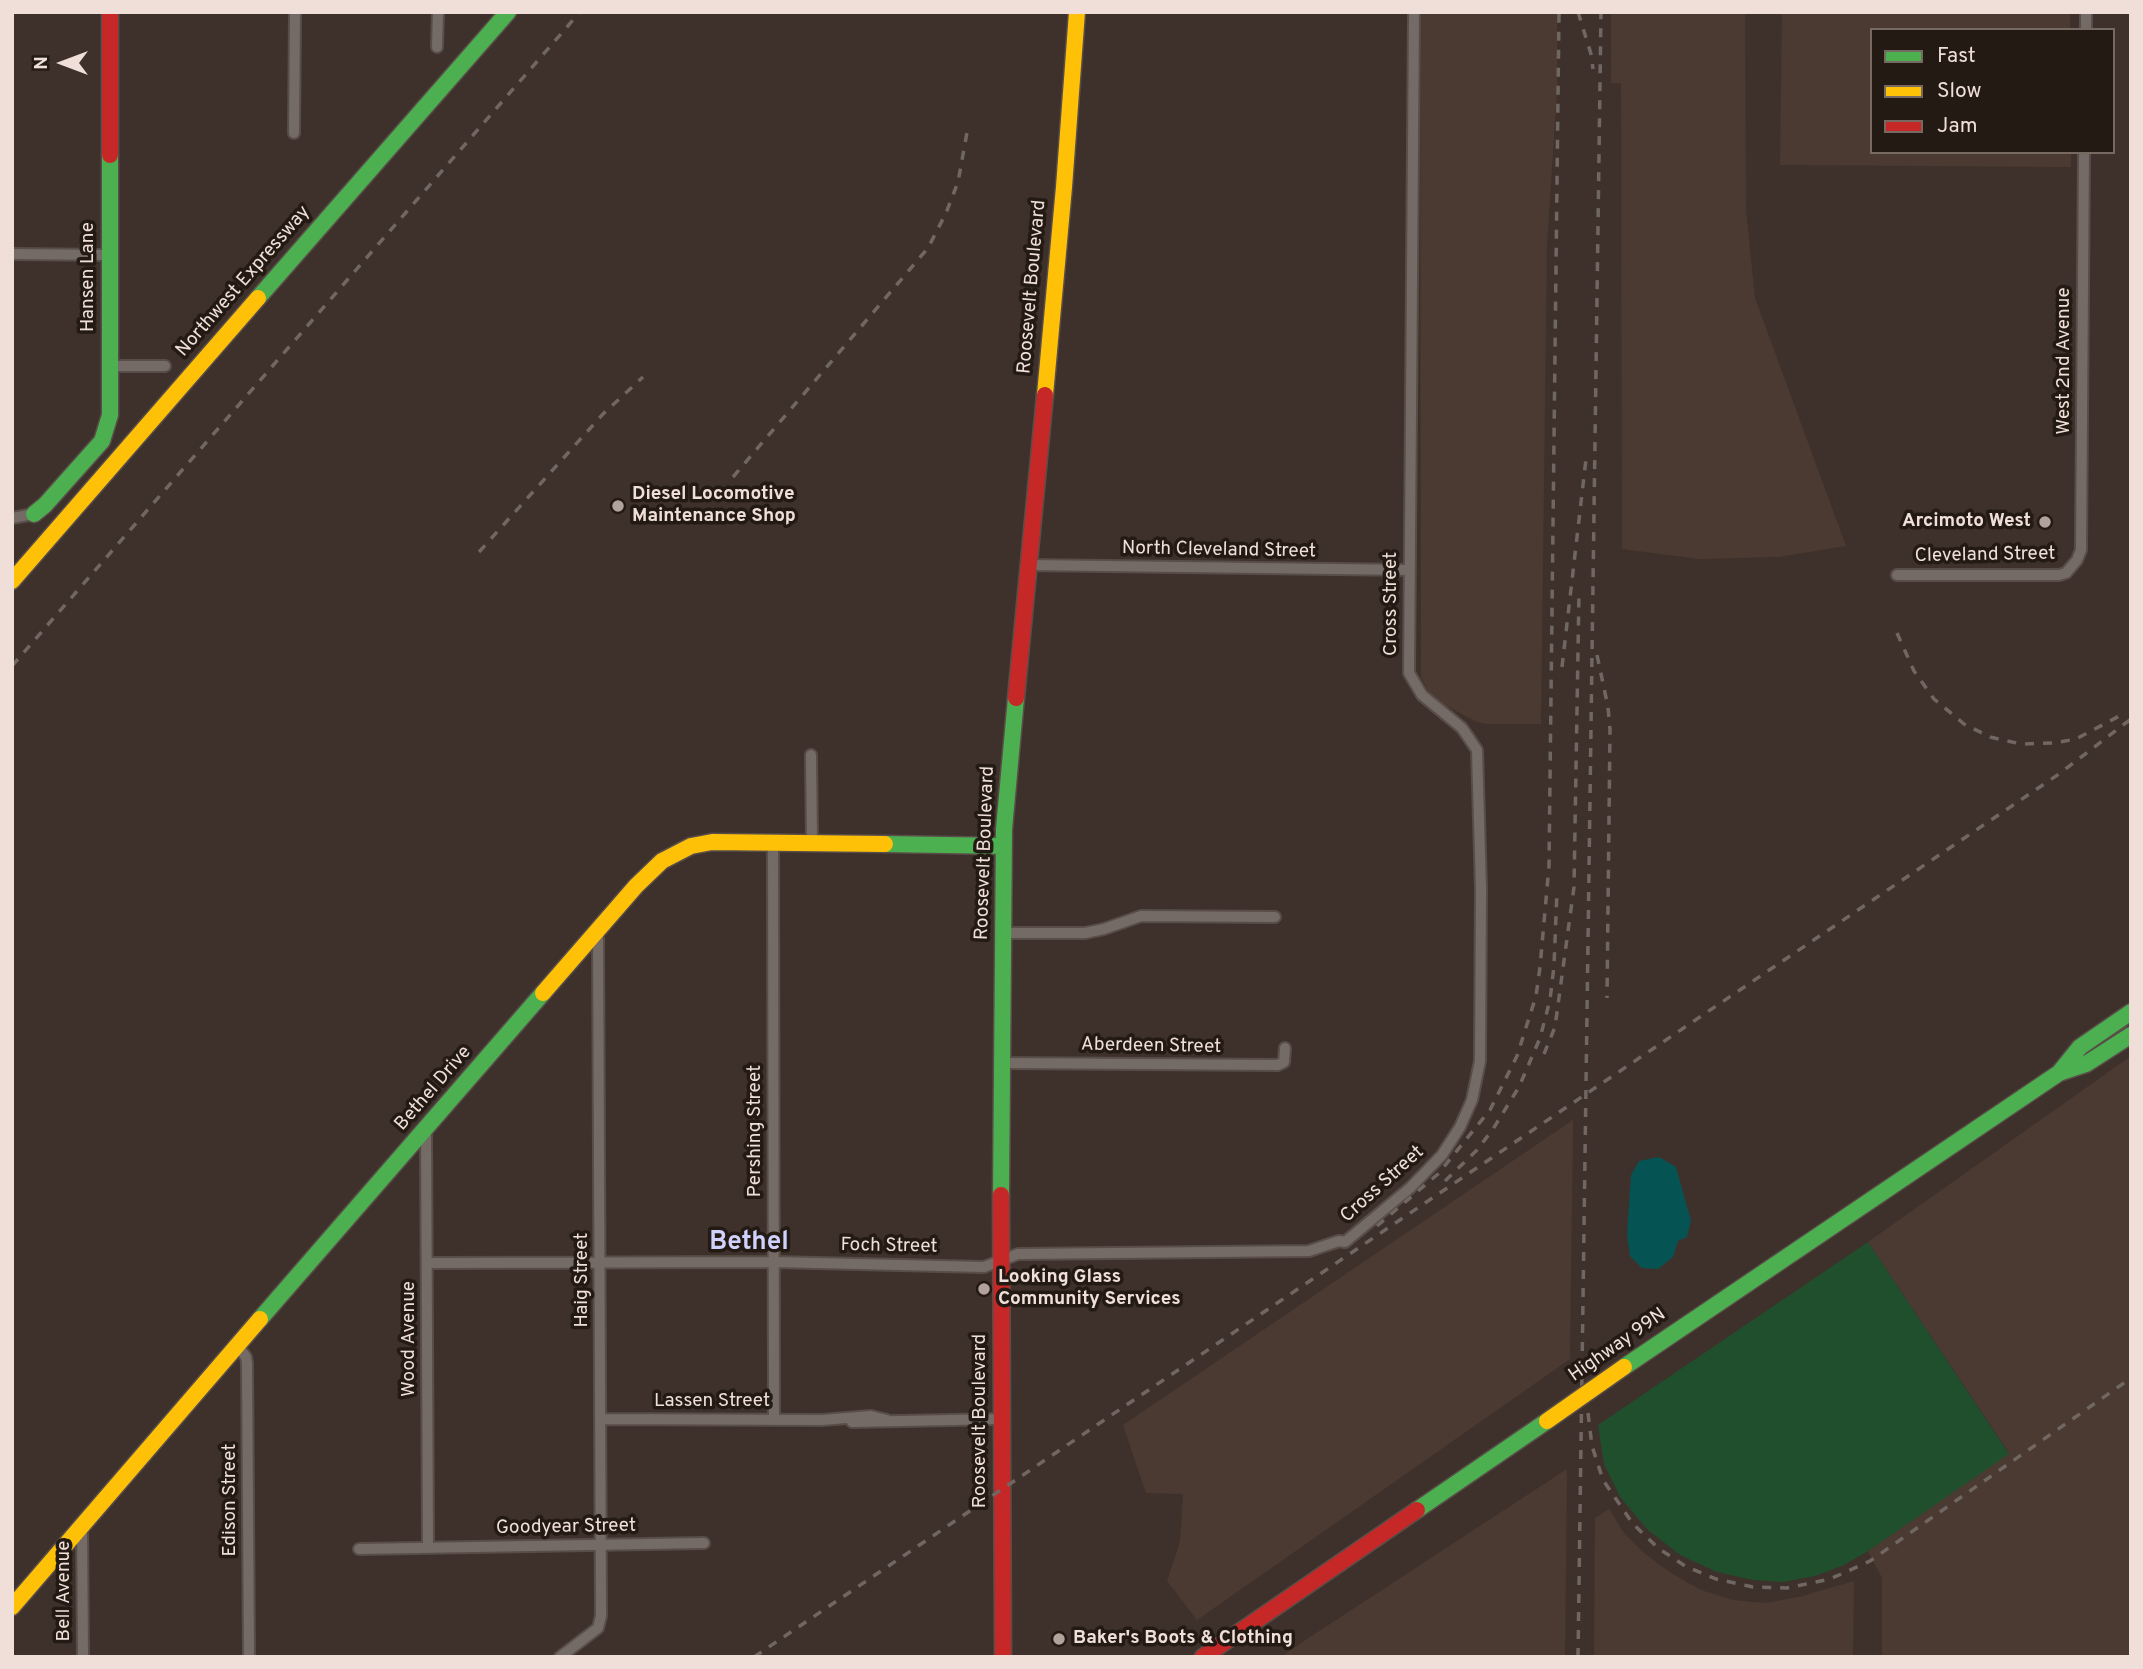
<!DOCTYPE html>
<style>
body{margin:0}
#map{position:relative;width:2143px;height:1669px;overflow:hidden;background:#3e312b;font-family:Overpass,sans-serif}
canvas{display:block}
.frame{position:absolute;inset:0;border:14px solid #efdfd8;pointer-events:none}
.legend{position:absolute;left:1870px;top:28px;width:245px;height:126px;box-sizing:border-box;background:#241a14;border:2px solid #756962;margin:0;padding:9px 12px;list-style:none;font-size:21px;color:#efdfd8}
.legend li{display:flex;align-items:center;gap:14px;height:35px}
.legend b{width:35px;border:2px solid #756962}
.north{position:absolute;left:28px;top:28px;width:70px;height:70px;-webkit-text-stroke:5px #241a14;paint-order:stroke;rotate:270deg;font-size:19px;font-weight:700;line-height:28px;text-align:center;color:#efdfd8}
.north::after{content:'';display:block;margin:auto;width:24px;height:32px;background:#efdfd8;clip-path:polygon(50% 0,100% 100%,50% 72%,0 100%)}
</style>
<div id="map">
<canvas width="2143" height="1669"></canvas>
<div class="frame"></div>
<ul class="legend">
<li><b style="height:9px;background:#4caf50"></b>Fast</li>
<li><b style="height:9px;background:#ffc107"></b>Slow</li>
<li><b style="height:9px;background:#c62828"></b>Jam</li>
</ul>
<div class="north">N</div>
</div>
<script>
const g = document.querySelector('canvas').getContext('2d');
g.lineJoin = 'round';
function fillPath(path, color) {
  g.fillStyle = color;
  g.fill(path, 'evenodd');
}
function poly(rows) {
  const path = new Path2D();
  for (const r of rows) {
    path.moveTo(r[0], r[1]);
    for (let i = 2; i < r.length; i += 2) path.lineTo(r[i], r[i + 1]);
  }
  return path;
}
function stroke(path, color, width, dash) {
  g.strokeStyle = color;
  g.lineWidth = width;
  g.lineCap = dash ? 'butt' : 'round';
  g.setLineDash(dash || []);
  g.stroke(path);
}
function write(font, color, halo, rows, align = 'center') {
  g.font = font + ' Overpass,sans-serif';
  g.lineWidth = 7;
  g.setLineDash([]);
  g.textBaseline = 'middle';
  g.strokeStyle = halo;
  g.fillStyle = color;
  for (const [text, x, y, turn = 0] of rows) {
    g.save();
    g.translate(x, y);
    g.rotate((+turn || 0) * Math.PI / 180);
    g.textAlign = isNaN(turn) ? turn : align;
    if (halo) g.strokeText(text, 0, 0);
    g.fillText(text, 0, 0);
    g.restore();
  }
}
fillPath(poly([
 [1420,12,1557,12,1557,90,1547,245,1541,724,1486,724,1475,721,1439,702,1427,689,1421,677],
 [1611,12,1745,12,1746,210,1755,298,1846,546,1779,557,1699,559,1622,549,1621,83,1611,83],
 [1782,12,2070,12,2070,30,1872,30,1872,152,2071,152,2071,167,1780,165],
 [2131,1056,2131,1657,1882,1657,1882,1578,1868,1551,2009,1453,1868,1242],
 [1573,1120,1570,1359,1197,1620,1167,1581,1180,1542,1183,1494,1146,1493,1123,1425],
 [1567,1469,1565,1657,1280,1657,1307,1639],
 [1609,1509,1624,1533,1644,1553,1671,1573,1701,1590,1733,1600,1765,1603,1799,1597,1854,1581,1853,1657,1594,1657,1595,1518]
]), '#4b3a31');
fillPath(poly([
 [1868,1242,2009,1454,1868,1551,1842,1566,1815,1576,1783,1582,1753,1580,1717,1572,1680,1555,1648,1530,1620,1497,1604,1464,1598,1425]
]), '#204f2d');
fillPath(poly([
 [1659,1157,1676,1167,1691,1221,1687,1237,1678,1241,1673,1257,1658,1269,1642,1268,1630,1256,1627,1234,1631,1175,1639,1161]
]), '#065354');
const street = poly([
 [2086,30,2086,12],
 [437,47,438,12],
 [294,133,295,12],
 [12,254,110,255],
 [110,366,165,366],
 [12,518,34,514],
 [1028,565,1410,570],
 [1897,575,2059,575,2066,573,2077,560,2081,550,2084,152],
 [811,755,812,842],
 [773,842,774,1420],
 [1004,933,1085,933,1104,929,1141,916,1275,917],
 [1003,1063,1278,1065,1284,1062,1285,1048],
 [426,1129,428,1548],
 [428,1263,774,1262,984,1267,1018,1254,1309,1251,1339,1241,1345,1242,1410,1188,1442,1155,1460,1127,1472,1100,1480,1061,1481,889,1477,750,1462,728,1422,695,1409,673,1414,12],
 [238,1346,246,1357,247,1363,249,1657],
 [601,1419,822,1420,871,1416,887,1420],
 [852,1422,1002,1419],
 [82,1524,83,1657],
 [359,1549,704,1543],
 [560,1657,598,1628,601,1616,598,931]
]);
const fast = poly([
 [258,298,508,12],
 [34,514,45,505,102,441,110,415,110,155],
 [885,844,1004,846],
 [2059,1073,2086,1064,2131,1035],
 [1001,1195,1004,829,1016,698],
 [260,1319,543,993],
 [1624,1367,2059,1073,2080,1047,2131,1012],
 [1417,1510,1547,1421]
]);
const slow = poly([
 [1045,395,1064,187,1077,12],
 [12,581,258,298],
 [543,993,636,886,662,861,691,846,712,842,885,844],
 [12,1607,260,1319]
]);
const jam = poly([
 [110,12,110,155],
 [1016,698,1045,395],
 [1001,1195,1003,1657],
 [1203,1657,1417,1510]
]);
stroke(street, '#584d48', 14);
stroke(fast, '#584d48', 19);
stroke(slow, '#584d48', 19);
stroke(jam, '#584d48', 19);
stroke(street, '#756b66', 10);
stroke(fast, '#4caf50', 16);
stroke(slow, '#ffc107', 16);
stroke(jam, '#c62828', 16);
stroke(poly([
 [1578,12,1591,54,1593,69],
 [733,477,928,248,946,213,958,182,968,127],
 [479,552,603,414,643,377],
 [1897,633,1914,671,1934,699,1964,724,1990,737,2021,744,2054,743,2076,739,2125,713],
 [1597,655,1608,707,1610,730,1607,998],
 [12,666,580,12],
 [1562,667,1586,459],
 [1544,1054,1555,1027,1574,887,1579,592],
 [1445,1181,1477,1150,1493,1129,1519,1087,1540,1038,1550,1000,1554,966,1557,891],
 [1377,1226,1438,1174,1490,1110,1517,1056,1536,996,1540,967,1549,866,1559,12],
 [1588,1413,1592,1446,1603,1480,1633,1524,1658,1548,1685,1566,1716,1579,1753,1587,1787,1588,1830,1579,1870,1561,2131,1378],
 [754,1657,2059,774,2131,719],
 [1578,1657,1601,12]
]), '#716762', 3.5, [9, 9]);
const slowBridge = poly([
 [1547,1421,1624,1367]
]);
stroke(slowBridge, '#584d48', 19, []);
stroke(slowBridge, '#ffc107', 16);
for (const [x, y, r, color] of [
 [618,506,7,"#b1a29b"],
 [2045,522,7,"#b1a29b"],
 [984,1289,7,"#b1a29b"],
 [1059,1639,7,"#b1a29b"]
]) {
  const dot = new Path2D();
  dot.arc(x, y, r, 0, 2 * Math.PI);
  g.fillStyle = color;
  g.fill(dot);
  stroke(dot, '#241a14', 2.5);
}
write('19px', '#efdfd8', '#241a14', [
 ["Hansen Lane",89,277,-90],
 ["Northwest Expressway",244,282,-49],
 ["Roosevelt Boulevard",1033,287,-85],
 ["West 2nd Avenue",2065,361,-90],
 ["North Cleveland Street",1219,551,1],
 ["Cleveland Street",1985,556,-1],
 ["Cross Street",1392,604,-90],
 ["Roosevelt Boulevard",986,853,-88],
 ["Aberdeen Street",1151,1047,1],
 ["Bethel Drive",434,1089,-49],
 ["Pershing Street",756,1131,-90],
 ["Cross Street",1383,1185,-42],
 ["Foch Street",889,1247,1],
 ["Haig Street",583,1280,-90],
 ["Wood Avenue",410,1339,-90],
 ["Highway 99N",1618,1346,-35],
 ["Lassen Street",712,1402],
 ["Roosevelt Boulevard",981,1421,-90],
 ["Edison Street",231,1500,-90],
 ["Goodyear Street",566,1528,-1],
 ["Bell Avenue",65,1591,-90]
]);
write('bold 19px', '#efdfd8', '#241a14', [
 ["Diesel Locomotive",632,495],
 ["Maintenance Shop",632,517],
 ["Arcimoto West",2031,522,"right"],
 ["Looking Glass",998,1278],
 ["Community Services",998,1300],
 ["Baker's Boots & Clothing",1073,1639]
], 'left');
write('bold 26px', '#d0d1fd', '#241a14', [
 ["Bethel",749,1244]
]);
</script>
